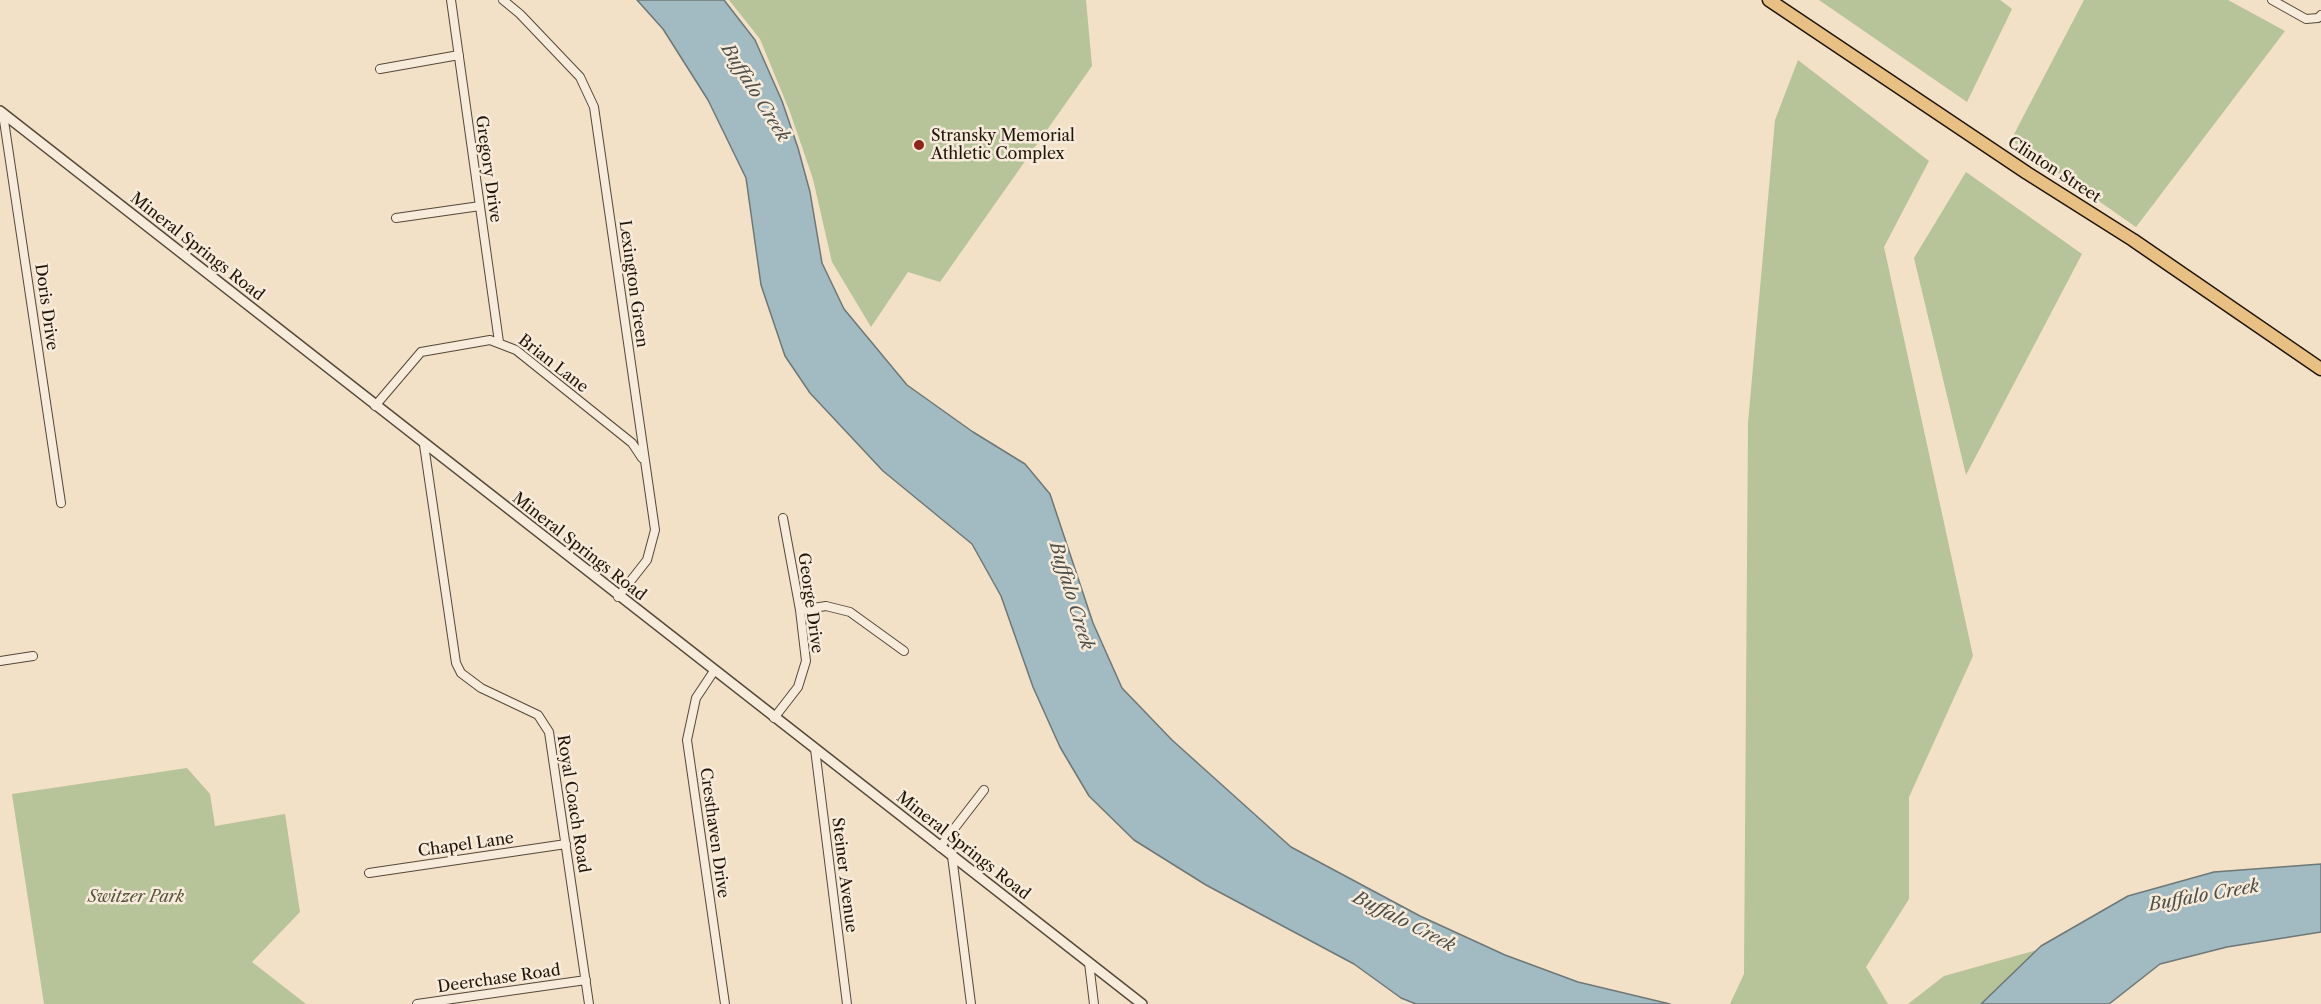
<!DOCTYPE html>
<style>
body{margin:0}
canvas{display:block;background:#f2e0c7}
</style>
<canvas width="2321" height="1004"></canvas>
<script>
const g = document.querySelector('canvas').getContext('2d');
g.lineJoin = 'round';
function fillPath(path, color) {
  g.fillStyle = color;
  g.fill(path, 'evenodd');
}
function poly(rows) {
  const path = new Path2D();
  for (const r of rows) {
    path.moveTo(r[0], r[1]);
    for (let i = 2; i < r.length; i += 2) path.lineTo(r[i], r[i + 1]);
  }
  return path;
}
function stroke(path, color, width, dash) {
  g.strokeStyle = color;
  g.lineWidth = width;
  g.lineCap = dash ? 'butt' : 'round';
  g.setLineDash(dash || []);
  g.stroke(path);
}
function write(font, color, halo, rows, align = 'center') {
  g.font = font + ' "Libre Caslon Text",serif';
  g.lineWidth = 5;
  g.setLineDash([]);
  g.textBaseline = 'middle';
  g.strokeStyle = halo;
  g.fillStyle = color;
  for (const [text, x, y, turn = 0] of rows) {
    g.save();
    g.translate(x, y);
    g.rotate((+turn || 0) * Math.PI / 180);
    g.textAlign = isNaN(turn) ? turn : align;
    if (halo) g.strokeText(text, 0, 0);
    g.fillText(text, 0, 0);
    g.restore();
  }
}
fillPath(poly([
 [729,0,1086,0,1092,66,940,282,908,272,871,327,832,262,813,179,790,112,760,39],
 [1819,0,2000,0,2012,9,1967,102],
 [2084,0,2228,0,2285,31,2136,227,2011,140],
 [1798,60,1929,161,1884,247,1973,656,1909,797,1909,899,1866,967,1888,1004,1730,1004,1744,974,1748,423,1775,120],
 [1966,172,2082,254,1966,475,1914,258],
 [187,768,210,794,215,826,285,814,300,912,252,962,306,1004,44,1004,12,794],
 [2037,950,1981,1004,1908,1004,1944,976]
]), '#b7c398');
const water = poly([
 [637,0,724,0,755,40,782,101,798,148,810,192,822,263,844,309,907,385,973,432,1025,464,1050,494,1093,623,1122,688,1172,740,1291,847,1420,916,1505,955,1578,982,1670,1004,1416,1004,1401,998,1354,964,1206,885,1134,840,1089,796,1060,747,1033,687,1001,596,972,544,883,471,810,393,785,356,761,285,746,178,708,100,663,29,637,0],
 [2321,864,2321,932,2227,947,2160,964,2109,1004,1981,1004,2041,946,2128,896,2214,872,2321,864]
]);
fillPath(water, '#a2bac1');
stroke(water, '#6e7877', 1.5);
const minor = poly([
 [451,0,499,342],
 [503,0,520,14,580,77,594,107,655,530,647,560,618,597],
 [2272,0,2306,19,2318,18,2321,15],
 [380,69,459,55],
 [3,114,61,503],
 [396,218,480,206],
 [375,406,421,352,490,340,516,350,632,443,642,458],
 [424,445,456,663,461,673,481,688,538,715,549,732,589,1004],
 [800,610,826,606,850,612,904,651],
 [0,661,33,656],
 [714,671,696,698,687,740,725,1004],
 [774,718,798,687,806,661,800,610,783,518],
 [815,749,847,1004],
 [940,847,984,790],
 [952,856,971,1004],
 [369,873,566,844],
 [1089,963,1094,1004],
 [417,1004,586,980]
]);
const tertiary = poly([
 [0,111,1142,1004]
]);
const primary = poly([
 [1769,0,2027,173,2133,240,2321,369]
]);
stroke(minor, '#544838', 10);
stroke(tertiary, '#544838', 12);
stroke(primary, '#201508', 15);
stroke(minor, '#f7ebdb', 8);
stroke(tertiary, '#f7ebdb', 9);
stroke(primary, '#e9c084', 12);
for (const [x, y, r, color] of [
 [919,145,6,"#8f2418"]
]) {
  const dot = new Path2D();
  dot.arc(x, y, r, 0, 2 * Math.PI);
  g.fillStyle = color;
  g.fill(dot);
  stroke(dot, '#f7ebdb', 2);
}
write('16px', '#201508', '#f7ebdb', [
 ["Stransky Memorial",931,136],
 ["Athletic Complex",931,154]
], 'left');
write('16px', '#201508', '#f7ebdb', [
 ["Gregory Drive",488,169,82],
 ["Clinton Street",2054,170,33],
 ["Mineral Springs Road",197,247,38],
 ["Lexington Green",633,284,82],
 ["Doris Drive",46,307,82],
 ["Brian Lane",553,364,38],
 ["Mineral Springs Road",579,547,38],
 ["George Drive",810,603,82],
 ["Royal Coach Road",573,804,81],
 ["Cresthaven Drive",714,833,82],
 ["Chapel Lane",466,845,-8],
 ["Mineral Springs Road",963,846,38],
 ["Steiner Avenue",844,875,83],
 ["Deerchase Road",499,979,-8]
]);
write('italic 16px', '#55523a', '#f7ebdb', [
 ["Switzer Park",136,897]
]);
write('italic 18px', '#4e4f49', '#f7ebdb', [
 ["Buffalo Creek",755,93,58],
 ["Buffalo Creek",1071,596,73],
 ["Buffalo Creek",2204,896,-10],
 ["Buffalo Creek",1404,922,27]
]);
</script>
